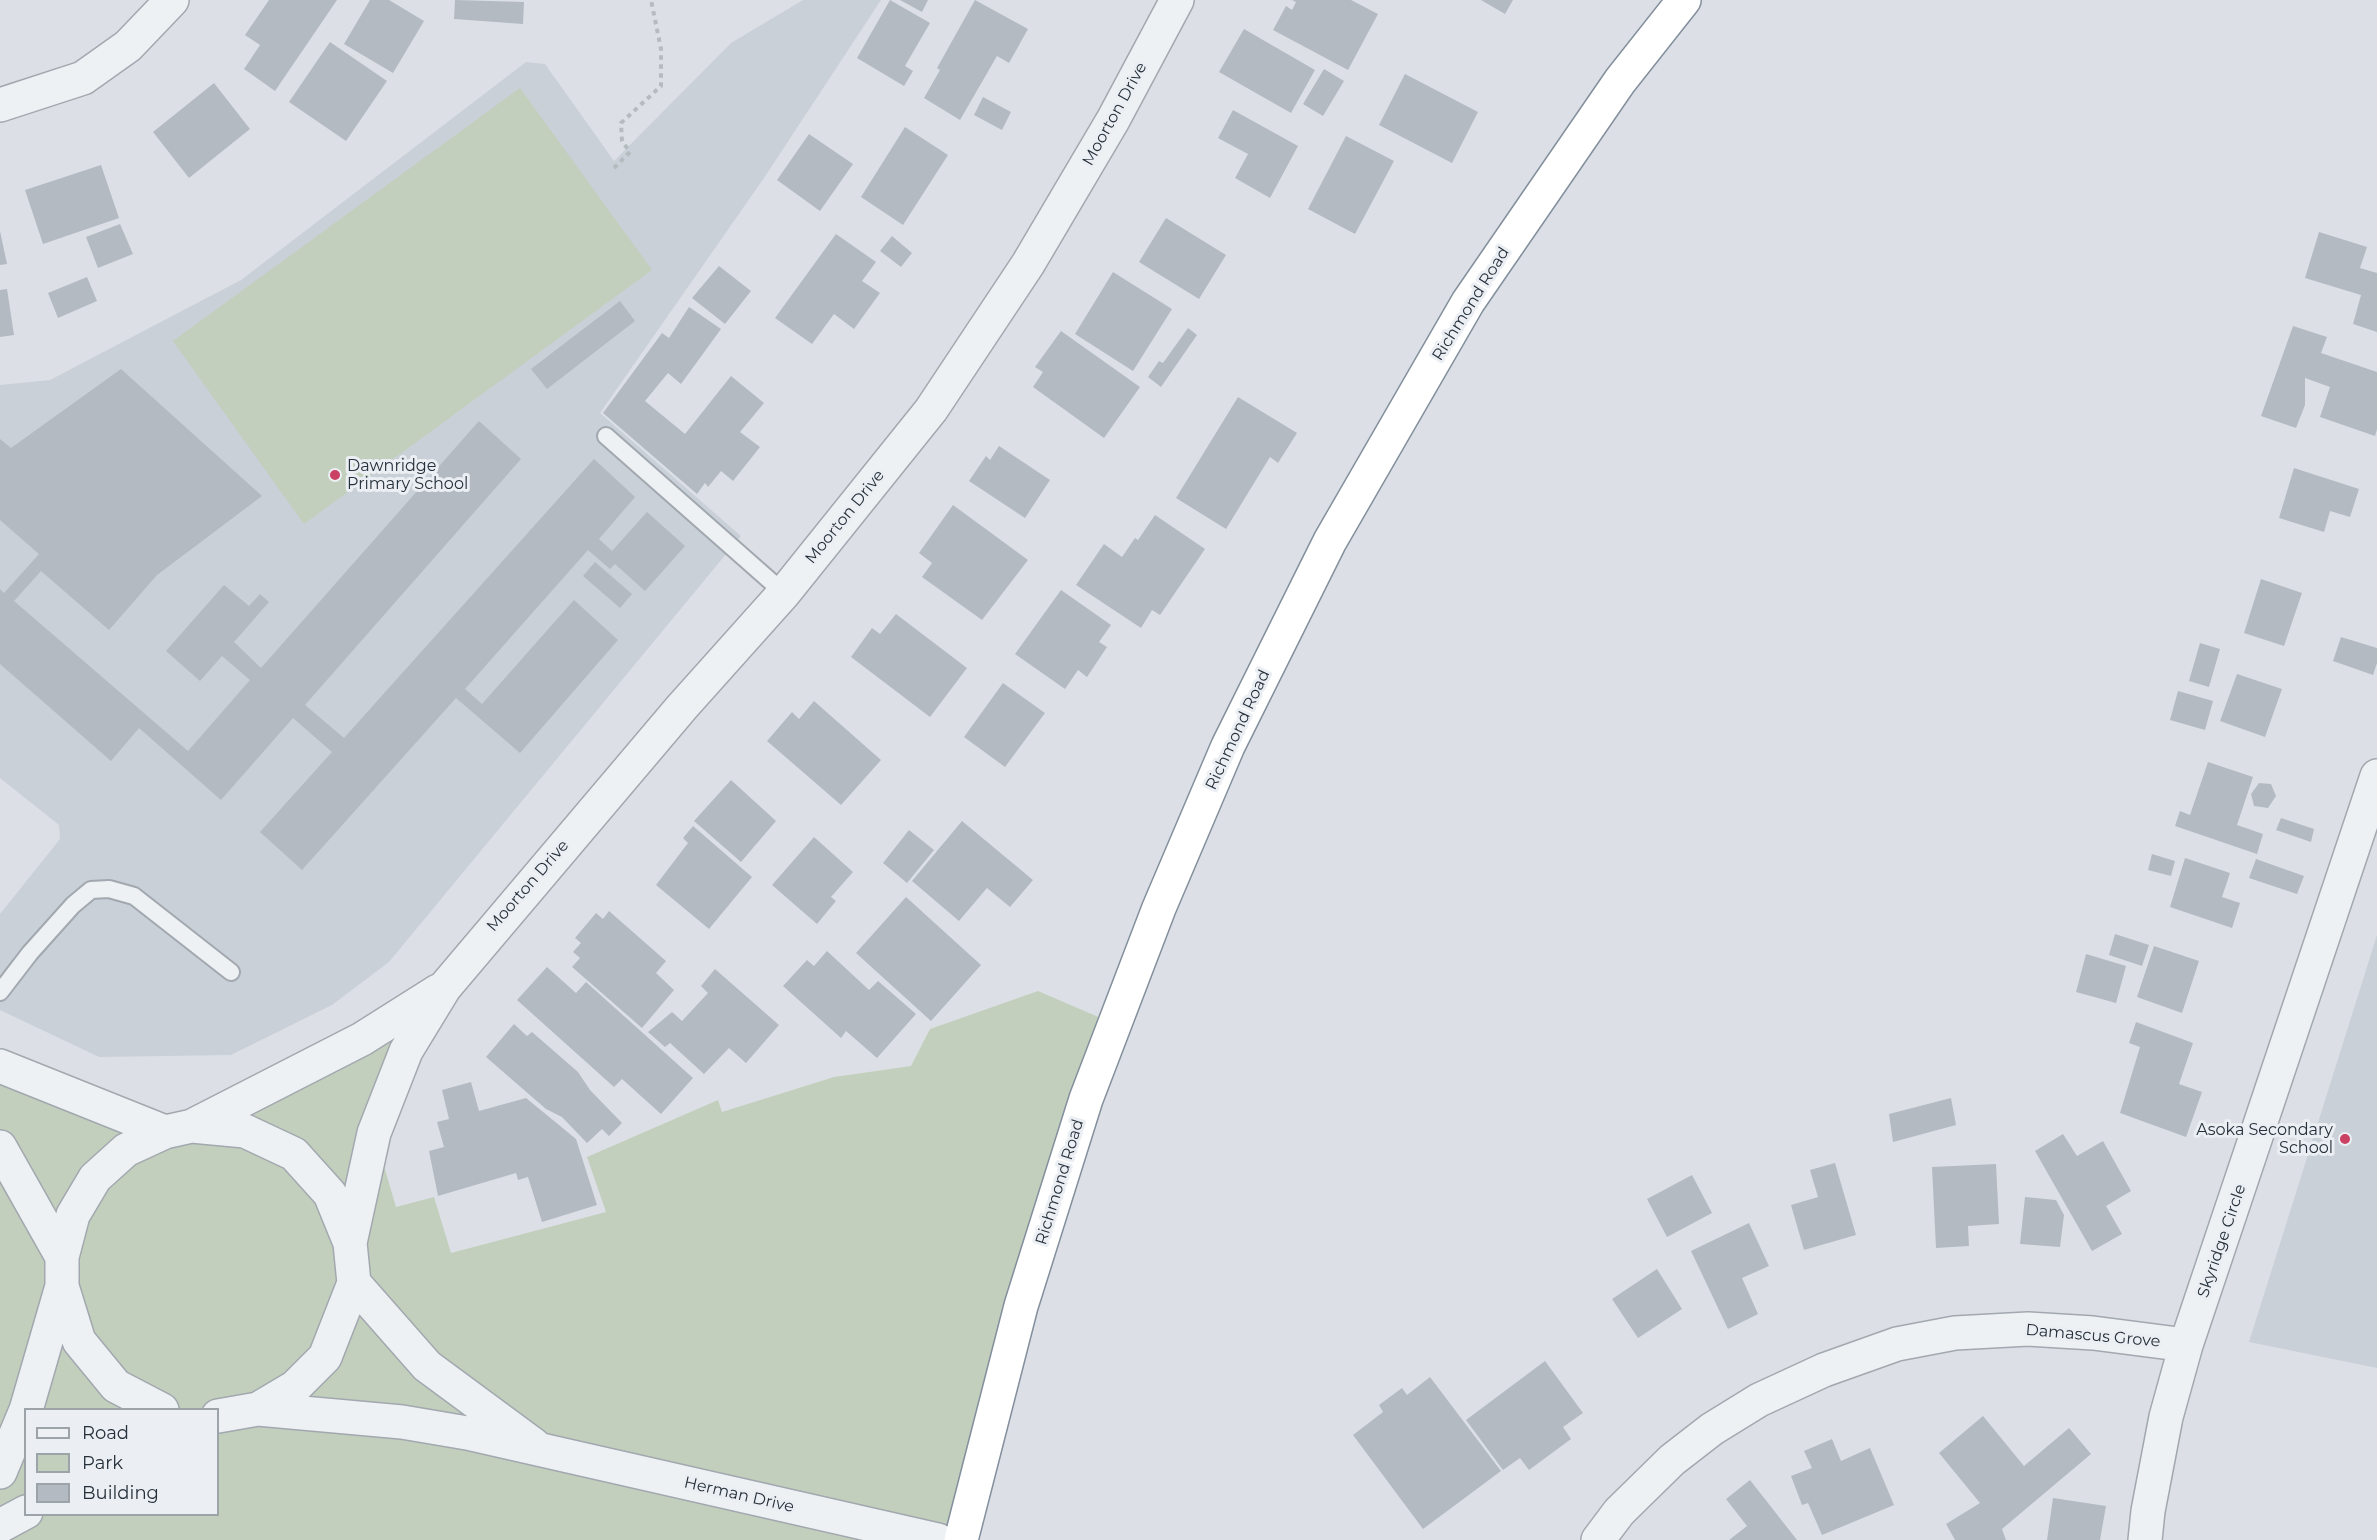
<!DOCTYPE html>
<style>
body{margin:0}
#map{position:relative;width:2377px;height:1540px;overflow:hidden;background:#dce0e6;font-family:Montserrat,sans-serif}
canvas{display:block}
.legend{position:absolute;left:24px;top:1408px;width:195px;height:108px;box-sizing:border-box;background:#ebeff3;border:2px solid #9ca3a9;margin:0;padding:8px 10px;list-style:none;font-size:18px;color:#26303b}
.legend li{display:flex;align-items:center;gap:12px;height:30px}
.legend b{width:30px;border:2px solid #9ca3a9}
</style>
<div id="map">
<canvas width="2377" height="1540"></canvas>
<ul class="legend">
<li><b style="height:8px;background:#eef1f4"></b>Road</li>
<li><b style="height:16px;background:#c3cfbd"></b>Park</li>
<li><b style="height:16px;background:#b3bac2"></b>Building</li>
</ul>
</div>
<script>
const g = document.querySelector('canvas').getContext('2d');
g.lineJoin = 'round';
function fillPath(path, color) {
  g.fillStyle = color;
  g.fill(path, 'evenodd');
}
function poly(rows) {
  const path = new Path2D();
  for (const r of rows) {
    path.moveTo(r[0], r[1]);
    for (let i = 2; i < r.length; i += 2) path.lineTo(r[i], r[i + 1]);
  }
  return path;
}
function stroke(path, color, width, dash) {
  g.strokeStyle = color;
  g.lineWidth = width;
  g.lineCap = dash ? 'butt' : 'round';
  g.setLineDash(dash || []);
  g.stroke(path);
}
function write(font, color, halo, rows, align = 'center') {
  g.font = font + ' Montserrat,sans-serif';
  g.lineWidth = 6;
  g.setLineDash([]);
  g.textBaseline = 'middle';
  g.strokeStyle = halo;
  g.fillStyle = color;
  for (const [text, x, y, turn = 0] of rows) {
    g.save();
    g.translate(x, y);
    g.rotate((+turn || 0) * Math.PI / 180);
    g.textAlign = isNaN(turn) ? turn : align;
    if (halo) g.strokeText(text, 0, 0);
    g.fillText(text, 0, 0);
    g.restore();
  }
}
fillPath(poly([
 [803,0,881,0,764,178,600,413,741,536,389,962,332,1005,231,1055,99,1057,0,1010,0,914,60,839,59,825,0,778,0,385,50,380,241,280,526,62,545,64,614,161,731,43],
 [2377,935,2377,1368,2249,1342]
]), '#cad0d7');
fillPath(poly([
 [520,88,652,270,304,524,173,341],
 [445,985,375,1135,396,1207,434,1197,451,1253,606,1212,587,1157,718,1100,722,1112,834,1077,911,1066,930,1029,1038,991,1110,1022,957,1540,0,1540,0,1062,166,1129],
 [26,1410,218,1410,218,1514,26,1514]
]), '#c3cfbd');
fillPath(poly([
 [269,0,337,0,275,91,244,69,260,45,245,35],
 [370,0,389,0,424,21,393,73,344,44],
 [455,0,524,2,523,24,454,19],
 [890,0,930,23,905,66,913,71,904,86,857,58],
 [900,0,928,0,922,12],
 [975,0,1028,29,1009,63,997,56,960,120,924,98,940,70,937,68],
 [1292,0,1351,0,1378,14,1348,70,1273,30,1286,6,1292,10,1296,2],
 [1481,0,1513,0,1505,14],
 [1244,29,1315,70,1291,113,1219,72],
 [330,42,387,81,346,141,289,102],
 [1324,69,1344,81,1323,116,1303,104],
 [1405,74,1478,112,1452,163,1379,125],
 [214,83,250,129,189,178,153,132],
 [983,97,1011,112,1002,130,974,115],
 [1233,110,1298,146,1270,198,1235,178,1248,154,1218,138],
 [905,127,948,155,903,225,861,197],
 [809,134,853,164,820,211,777,180],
 [1346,136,1394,161,1355,234,1308,209],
 [101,165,119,218,43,244,25,190],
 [1166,218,1226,255,1199,299,1139,262],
 [120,224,133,254,98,268,86,237],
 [0,231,7,264,0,265],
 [2319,232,2367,247,2360,268,2377,273,2377,332,2353,324,2361,295,2305,278],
 [836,234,876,262,862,281,880,293,854,329,834,314,812,344,775,318],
 [892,236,912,253,901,267,880,251],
 [719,266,751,291,725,324,692,298],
 [1113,272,1172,309,1133,371,1075,334],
 [87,277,97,301,58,318,48,293],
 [7,289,14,335,0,337,0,290],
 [620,301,635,321,547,389,531,369],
 [689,307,721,329,681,384,668,373,645,401,685,434,731,376,764,403,740,432,760,447,733,481,721,471,708,487,705,483,697,494,603,413,662,333,669,338],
 [2293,326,2327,337,2321,353,2377,372,2377,429,2375,436,2320,417,2330,387,2305,378,2305,405,2296,428,2261,416],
 [1188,328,1197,335,1161,387,1148,377,1159,361,1163,363],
 [1061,331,1140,387,1104,438,1033,387,1043,372,1035,367],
 [121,369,262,496,157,575,109,630,41,571,14,601,188,751,250,680,222,656,200,681,166,651,224,585,249,606,260,594,269,602,234,642,261,668,479,421,521,459,305,705,344,738,594,459,635,497,599,539,612,551,647,512,685,546,645,591,615,564,610,569,588,550,465,689,482,704,574,600,618,640,520,753,456,698,302,870,260,832,332,752,293,718,221,800,139,728,111,761,0,664,0,589,4,593,39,554,0,520,0,439,11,448],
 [1238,397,1297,433,1278,463,1270,457,1226,529,1176,498],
 [999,446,1050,480,1025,518,969,481,986,456,990,460],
 [2294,468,2359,489,2350,517,2330,511,2324,532,2279,518],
 [953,505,1028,560,982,620,922,577,932,563,919,553],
 [1155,515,1205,549,1160,615,1152,610,1141,628,1076,585,1104,544,1122,557,1135,538,1138,540],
 [595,562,632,594,620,608,583,576],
 [2261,579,2302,593,2284,646,2244,633],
 [1061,590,1111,625,1099,642,1107,647,1087,677,1078,670,1065,689,1015,654],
 [896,614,967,668,930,717,851,657,872,628,880,634],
 [2341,637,2377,648,2377,663,2373,675,2333,661],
 [2200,643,2220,649,2209,687,2189,681],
 [2237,674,2282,689,2265,737,2220,721],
 [1003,683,1045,713,1005,767,964,737],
 [2178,691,2213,701,2205,730,2170,720],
 [814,701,881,760,841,805,767,741,792,712,799,719],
 [2208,762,2253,777,2237,825,2263,834,2257,854,2175,826,2180,811,2190,815],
 [731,780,776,821,741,862,694,821],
 [2259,783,2271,784,2276,796,2268,808,2254,806,2251,794],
 [2281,818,2314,829,2311,842,2276,830],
 [962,821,1033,880,1010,907,987,888,959,921,912,881],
 [693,826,752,877,709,929,656,885,688,843,683,838],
 [909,830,934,850,907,883,883,863],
 [814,837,853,872,831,897,836,901,817,924,772,885],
 [2152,854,2175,861,2171,876,2148,870],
 [2185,858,2230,873,2222,897,2240,903,2232,928,2170,907],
 [2256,859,2304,876,2297,894,2249,878],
 [906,897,981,965,931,1021,856,953],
 [609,911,666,961,656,973,674,990,642,1028,572,967,580,958,573,952,581,943,575,938,596,913,603,919],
 [2115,934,2149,945,2142,966,2109,955],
 [2154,946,2199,961,2182,1013,2137,997],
 [827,951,869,990,878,981,916,1014,877,1058,846,1031,841,1038,783,986,807,960,814,966],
 [2086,954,2126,966,2116,1003,2076,992],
 [547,967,576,993,586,982,693,1078,661,1114,622,1079,614,1087,517,1000],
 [715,969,779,1025,746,1063,729,1048,704,1074,670,1043,665,1047,648,1032,672,1012,682,1021,708,993,701,986],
 [2136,1022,2193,1043,2179,1084,2202,1092,2186,1137,2120,1113,2140,1047,2129,1043],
 [514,1024,527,1036,532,1032,578,1072,590,1090,622,1123,609,1136,602,1129,587,1143,562,1117,546,1109,486,1057],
 [471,1082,479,1111,526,1098,576,1139,597,1205,542,1222,528,1177,518,1180,516,1173,438,1196,429,1151,444,1147,437,1122,449,1119,442,1090],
 [1951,1098,1956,1125,1893,1142,1889,1114],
 [2063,1134,2077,1156,2103,1141,2131,1191,2106,1206,2122,1234,2092,1251,2035,1151],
 [1835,1163,1856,1235,1804,1250,1791,1205,1818,1197,1810,1170],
 [1996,1164,1999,1224,1968,1226,1969,1246,1936,1248,1932,1167],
 [1692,1175,1712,1213,1667,1237,1647,1199],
 [2025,1197,2056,1200,2064,1215,2060,1247,2020,1244],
 [1749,1223,1769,1266,1742,1278,1758,1314,1728,1329,1691,1251],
 [1657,1269,1682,1309,1638,1338,1612,1299],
 [1545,1361,1583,1413,1563,1427,1571,1439,1529,1470,1520,1458,1503,1470,1466,1420],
 [1430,1377,1501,1471,1423,1529,1353,1435,1383,1412,1379,1405,1402,1388,1407,1395],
 [1983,1416,2024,1466,2069,1428,2091,1454,2002,1529,2006,1540,1955,1540,1946,1524,1980,1503,1939,1453],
 [1832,1439,1841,1461,1870,1448,1894,1505,1822,1535,1808,1503,1802,1505,1791,1476,1812,1468,1804,1451],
 [1750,1480,1797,1540,1729,1540,1747,1526,1726,1499],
 [2053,1498,2106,1506,2100,1540,2047,1540]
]), '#b3bac2');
const service = poly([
 [606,436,784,593],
 [0,992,30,953,73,905,91,890,109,889,134,896,231,972]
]);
const minor = poly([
 [0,105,83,78,128,46,172,0],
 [1598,1540,1619,1512,1672,1460,1712,1429,1759,1400,1824,1370,1897,1344,1955,1333,2028,1329,2093,1333,2186,1345],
 [2145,1540,2148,1511,2166,1417,2186,1345,2377,776]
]);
const tertiary = poly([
 [0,1066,165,1132],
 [192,1126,362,1039,438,991],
 [0,1147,62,1257],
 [350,1243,374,1133,406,1051,445,987,682,707,784,593,931,410,1028,264,1113,120,1177,0],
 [354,1283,427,1366,534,1445],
 [258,1409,402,1422,467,1433,938,1540],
 [26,1410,62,1286],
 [162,1410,116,1386,79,1341,62,1286,62,1257,73,1215,95,1178,126,1150,165,1132,192,1126,245,1131,294,1154,330,1194,350,1243,354,1283,325,1357,295,1387,258,1409,218,1416],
 [0,1472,26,1410],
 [0,1526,26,1512]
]);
const trunk = poly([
 [961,1540,1021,1306,1086,1099,1159,908,1228,746,1330,541,1468,302,1620,81,1684,0]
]);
stroke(service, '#a2a8af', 20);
stroke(minor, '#a2a8af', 36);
stroke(tertiary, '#a2a8af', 36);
stroke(trunk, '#838f9c', 36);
stroke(poly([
 [614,168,630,152,622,141,621,123,661,86,661,49,651,0]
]), '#b6bbc0', 4, [4.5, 4.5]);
stroke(service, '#eef1f4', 16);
stroke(minor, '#eef1f4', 33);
stroke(tertiary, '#eef1f4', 33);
stroke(trunk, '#fff', 33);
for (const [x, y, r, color] of [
 [335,475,6,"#ca4163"],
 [2345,1139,6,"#ca4163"]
]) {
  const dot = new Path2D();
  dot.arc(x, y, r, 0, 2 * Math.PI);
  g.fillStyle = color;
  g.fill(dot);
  stroke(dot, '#ebeff3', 2);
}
write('16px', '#26303b', '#ebeff3', [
 ["Moorton Drive",1115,114,-61],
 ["Richmond Road",1471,304,-58],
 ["Moorton Drive",845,517,-51],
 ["Richmond Road",1238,730,-65],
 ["Moorton Drive",528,886,-49],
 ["Richmond Road",1060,1182,-73],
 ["Skyridge Circle",2222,1241,-71],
 ["Damascus Grove",2093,1336,5],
 ["Herman Drive",739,1495,13]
]);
write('16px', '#26303b', '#ebeff3', [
 ["Dawnridge",347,466],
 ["Primary School",347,484],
 ["Asoka Secondary",2333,1130,"right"],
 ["School",2333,1148,"right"]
], 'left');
</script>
